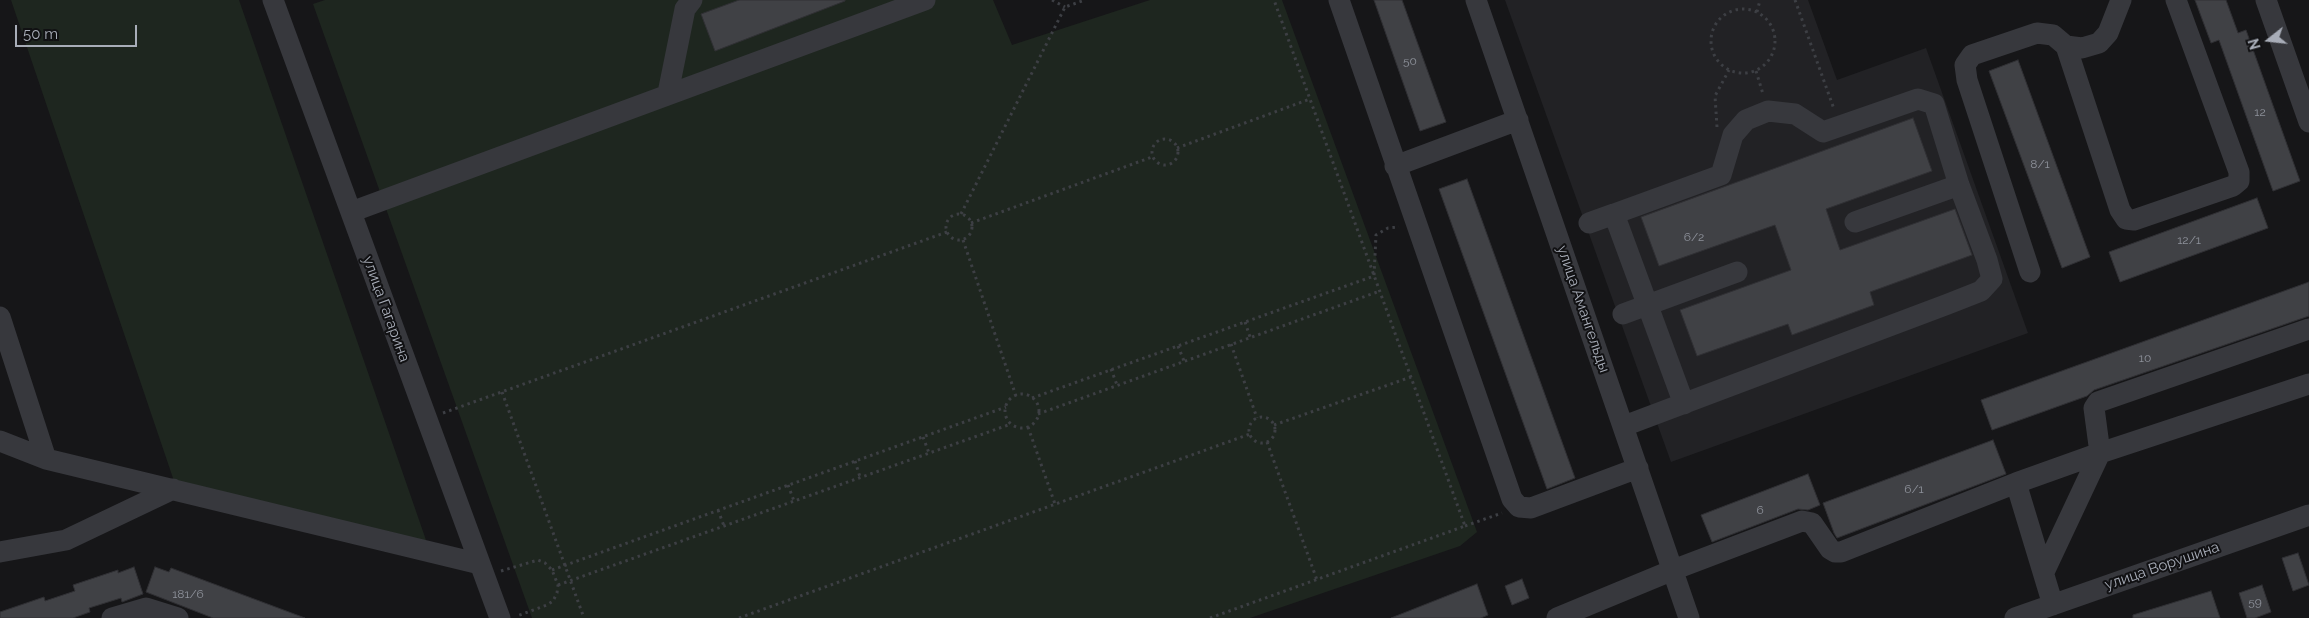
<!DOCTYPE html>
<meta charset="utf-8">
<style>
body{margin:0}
#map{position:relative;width:2309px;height:618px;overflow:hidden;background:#161618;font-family:Raleway,sans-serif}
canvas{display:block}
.north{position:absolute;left:2244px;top:15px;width:50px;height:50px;-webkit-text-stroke:4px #111113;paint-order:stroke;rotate:254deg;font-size:14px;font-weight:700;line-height:20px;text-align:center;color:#a8adb8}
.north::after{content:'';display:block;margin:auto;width:18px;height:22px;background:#a8adb8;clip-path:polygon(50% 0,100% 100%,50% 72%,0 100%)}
.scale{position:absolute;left:15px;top:25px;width:122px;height:22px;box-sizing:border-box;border:2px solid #a8adb8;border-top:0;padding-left:6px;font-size:15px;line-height:18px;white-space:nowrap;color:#a8adb8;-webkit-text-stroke:4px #111113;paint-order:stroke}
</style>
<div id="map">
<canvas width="2309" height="618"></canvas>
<div class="north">N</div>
<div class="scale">50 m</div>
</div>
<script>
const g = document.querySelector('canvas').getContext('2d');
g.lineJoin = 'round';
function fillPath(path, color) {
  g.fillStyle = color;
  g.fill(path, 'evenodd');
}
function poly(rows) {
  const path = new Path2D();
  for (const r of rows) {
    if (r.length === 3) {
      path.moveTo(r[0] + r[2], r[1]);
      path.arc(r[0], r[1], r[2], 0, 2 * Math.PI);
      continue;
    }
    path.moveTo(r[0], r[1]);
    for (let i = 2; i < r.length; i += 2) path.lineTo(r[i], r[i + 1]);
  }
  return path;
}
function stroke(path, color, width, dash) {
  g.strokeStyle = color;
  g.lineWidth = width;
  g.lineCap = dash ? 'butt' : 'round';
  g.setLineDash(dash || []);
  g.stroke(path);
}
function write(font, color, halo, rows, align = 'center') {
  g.font = font + ' Raleway,sans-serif';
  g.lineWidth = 4;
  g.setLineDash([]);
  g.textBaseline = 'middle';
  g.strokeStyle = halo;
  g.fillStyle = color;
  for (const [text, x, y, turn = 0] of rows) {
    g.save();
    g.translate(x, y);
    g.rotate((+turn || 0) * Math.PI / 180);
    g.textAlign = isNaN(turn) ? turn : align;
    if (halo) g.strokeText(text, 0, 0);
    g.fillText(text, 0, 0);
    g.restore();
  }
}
fillPath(poly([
 [1505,0,1808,0,1837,80,1926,48,2028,333,1671,462]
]), '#222225');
fillPath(poly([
 [11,0,239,0,427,543,175,484],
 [325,0,993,0,1012,45,1150,0,1282,0,1477,532,1460,546,1250,618,532,618,313,4]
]), '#1e261f');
const building = poly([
 [739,0,845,0,845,1,715,51,701,14,739,0],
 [1374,0,1402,0,1446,122,1420,131,1374,0],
 [2195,0,2226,0,2238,33,2246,30,2300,181,2273,191,2219,40,2211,43,2195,0],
 [2018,60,2090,257,2062,268,1989,71,2018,60],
 [1913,118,1932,171,1826,209,1840,250,1955,209,1972,255,1870,292,1874,305,1792,335,1788,324,1697,356,1680,310,1791,270,1775,225,1659,266,1641,217,1913,118],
 [1467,179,1575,478,1547,489,1439,189,1467,179],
 [2257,198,2268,228,2120,282,2109,252,2257,198],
 [2309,282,2309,316,2094,390,2087,396,1992,430,1981,400,2309,282],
 [1993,440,2006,474,1837,538,1834,533,1823,503,1993,440],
 [1808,474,1820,505,1808,510,1798,509,1712,542,1701,515,1808,474],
 [2298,553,2309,585,2293,591,2282,558,2298,553],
 [134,567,143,594,122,602,121,598,89,608,90,612,73,618,0,618,0,612,44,597,45,601,75,591,73,585,118,570,118,573,134,567],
 [155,567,169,572,171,568,305,618,213,618,146,592,155,567],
 [1522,579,1529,598,1512,605,1505,586,1522,579],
 [1477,584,1488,615,1481,618,1391,618,1477,584],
 [2262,585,2271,612,2255,618,2247,618,2239,593,2262,585],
 [2211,591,2220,618,2133,618,2133,615,2211,591]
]);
fillPath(building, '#404145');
stroke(building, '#303034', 1);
stroke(poly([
 [1052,0,1065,7],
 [1795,0,1834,109],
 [1743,41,32],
 [1757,12,1760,0],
 [1756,71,1763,94],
 [1717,127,1715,96,1729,70],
 [1165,152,13],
 [1177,148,1310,99],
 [959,227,13],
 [961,214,1065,7,1085,0],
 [971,223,1152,157],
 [963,240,1016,396],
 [1245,322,1250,337],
 [1231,344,1257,418],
 [1178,346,1184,361],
 [1111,369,1117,385],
 [502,392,584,618],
 [1022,411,17],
 [1032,398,1374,276,1376,235,1388,228,1399,227],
 [443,413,947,232],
 [1038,414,1380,291],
 [1262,430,13],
 [1274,425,1411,377],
 [1028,427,1055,504],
 [923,437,929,453],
 [1267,442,1317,580],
 [855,461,860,477],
 [788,485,794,501],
 [718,510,724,526],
 [1465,526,1502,513],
 [552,570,1006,407],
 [501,571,538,560,545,563,552,570,558,585,557,593,553,601,547,605,517,616],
 [558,585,1011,424],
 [739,618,1250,434],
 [1210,618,1465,526,1274,0]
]), '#3d3f44', 3, [2.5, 4]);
stroke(poly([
 [273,0,500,618],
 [1339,0,1512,499,1519,507,1531,508,1638,468],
 [1476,0,1689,618],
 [2266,0,2309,122],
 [2066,46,2082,48,2099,43,2108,33,2121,0],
 [668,93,685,9,692,0],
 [1395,166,1518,120],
 [351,212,925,0],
 [1855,222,1959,185],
 [1589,223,1614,214],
 [2030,272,1967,80,1965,65,1972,55,2037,33,2053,35,2066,46,2120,210,2126,219,2134,220,2233,186,2239,181,2239,172,2176,0],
 [1623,314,1737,272],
 [0,317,46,459],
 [1624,426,1948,304,1981,291,1992,279,1987,260,1959,185,1934,104,1918,99,1823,132,1795,114,1768,111,1746,120,1733,135,1721,175,1614,214,1684,404],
 [0,441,46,459,480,564],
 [2016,483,2100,453,2094,408,2098,402,2309,329],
 [0,552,66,540,173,489],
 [2044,572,2100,453,2309,384],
 [112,618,146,608,178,618],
 [1557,618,1673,570,1802,521,1812,523,1830,549,1835,552,1841,552,2016,483,2053,605],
 [2015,618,2309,515]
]), '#37383d', 21);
write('12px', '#8e929b', null, [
 ["50",1410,61],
 ["12",2260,112],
 ["8/1",2040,164],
 ["6/2",1694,237],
 ["12/1",2189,240],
 ["10",2145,358],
 ["6/1",1914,489],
 ["6",1760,510],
 ["181/6",188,594],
 ["59",2255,602]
]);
write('15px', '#a8adb8', '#111113', [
 ["улица Гагарина",386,309,70],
 ["улица Амангельды",1583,309,71],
 ["улица Ворушина",2162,566,-19]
]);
</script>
